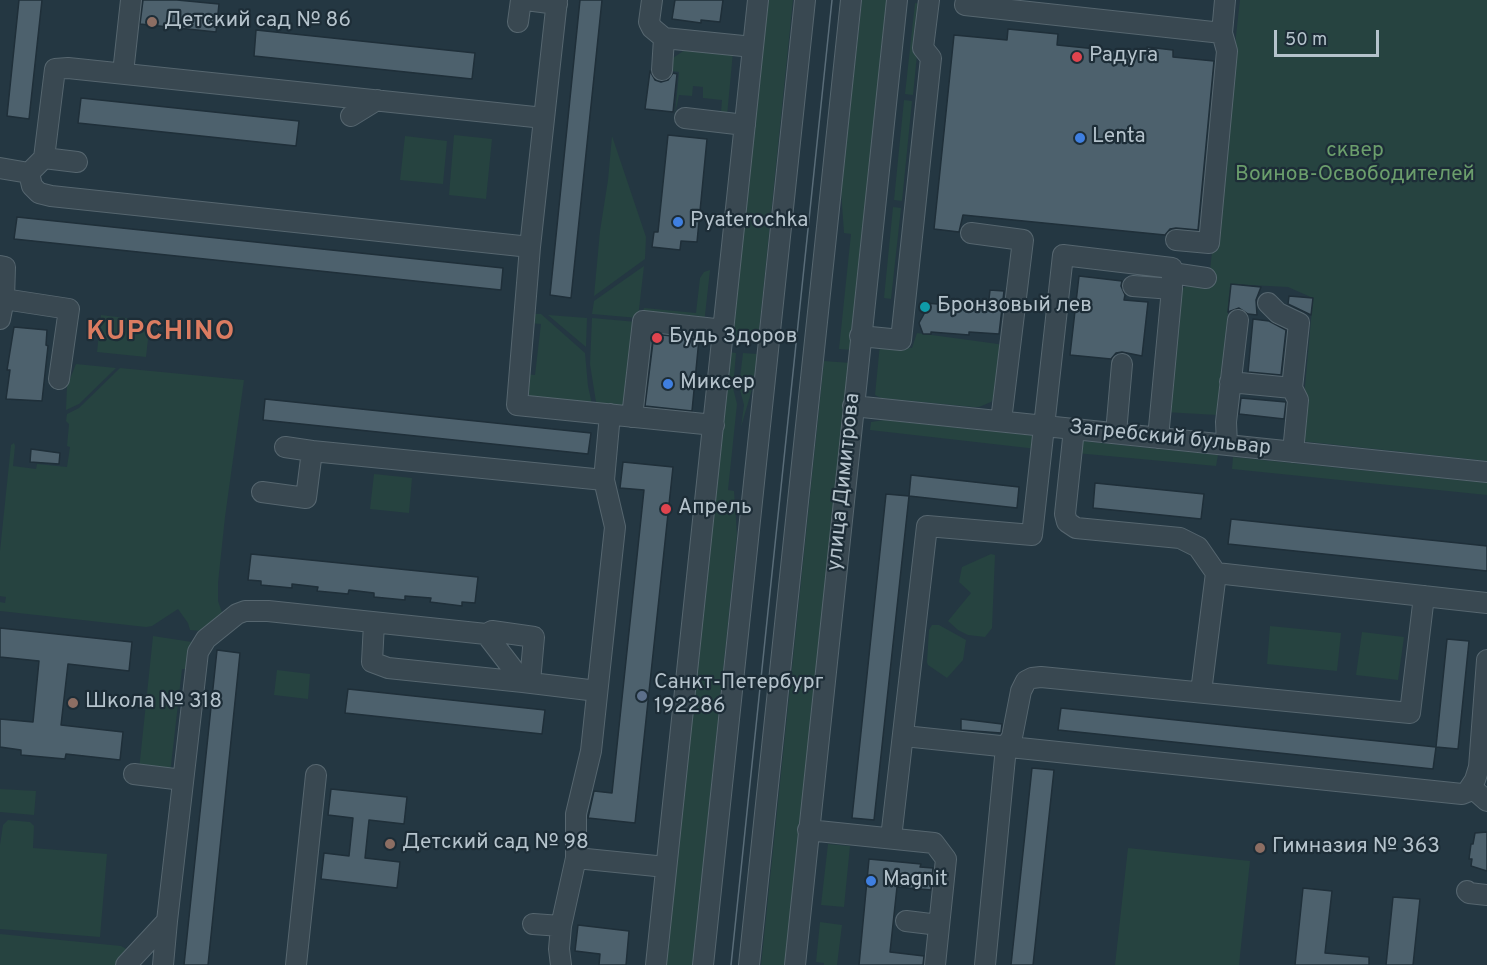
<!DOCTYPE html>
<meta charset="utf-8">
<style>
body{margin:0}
#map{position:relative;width:1487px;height:965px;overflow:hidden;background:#243742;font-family:Overpass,sans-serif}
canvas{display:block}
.scale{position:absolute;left:1274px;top:30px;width:105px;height:27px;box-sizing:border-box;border:3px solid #b5c3cc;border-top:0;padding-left:8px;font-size:18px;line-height:21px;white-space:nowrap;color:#b5c3cc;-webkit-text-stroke:4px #1d2d37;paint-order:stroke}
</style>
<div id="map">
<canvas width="1487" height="965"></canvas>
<div class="scale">50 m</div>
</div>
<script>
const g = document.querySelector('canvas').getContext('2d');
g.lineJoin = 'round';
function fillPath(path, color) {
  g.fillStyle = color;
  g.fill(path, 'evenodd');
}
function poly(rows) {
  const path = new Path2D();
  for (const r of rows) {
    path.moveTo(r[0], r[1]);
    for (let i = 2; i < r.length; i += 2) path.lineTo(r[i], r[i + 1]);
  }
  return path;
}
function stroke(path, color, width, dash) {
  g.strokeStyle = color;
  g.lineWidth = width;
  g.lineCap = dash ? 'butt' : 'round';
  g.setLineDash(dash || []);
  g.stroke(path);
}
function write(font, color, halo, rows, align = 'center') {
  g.font = font + ' Overpass,sans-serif';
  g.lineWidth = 4.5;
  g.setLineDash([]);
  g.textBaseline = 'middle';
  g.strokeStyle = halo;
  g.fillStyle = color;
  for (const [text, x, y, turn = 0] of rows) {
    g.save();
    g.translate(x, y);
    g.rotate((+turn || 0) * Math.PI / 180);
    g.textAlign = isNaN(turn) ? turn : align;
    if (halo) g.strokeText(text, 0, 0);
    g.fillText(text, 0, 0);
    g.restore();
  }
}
fillPath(poly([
 [766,0,793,0,758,341,731,340],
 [862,0,888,0,862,235,852,350,839,349,851,234,844,233,841,190],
 [1240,0,1487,0,1487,461,1300,441,1313,298,1288,287,1231,284,1218,415,1164,412,1180,289,1187,286,1208,288],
 [915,3,922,4,913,95,905,94],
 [689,47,733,52,727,116,721,112,722,100,703,98,703,87,693,86,692,96,679,95,675,114,679,72,672,71,673,58],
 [904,100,912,101,902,201,894,200],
 [454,135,492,139,486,199,449,195],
 [405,136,447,141,443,184,400,180],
 [612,136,646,237,645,259,594,296,600,231,608,180],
 [893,207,901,208,891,299,884,298],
 [644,266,638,318,592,314,594,301],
 [710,270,704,324,700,316,643,311,644,308,696,313,700,278,704,272],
 [530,314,541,314,585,353,588,386,593,409,528,399,524,374,535,375,541,324,529,323],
 [101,315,150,321,146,357,97,352],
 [548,315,587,318,586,347],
 [592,318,637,322,629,406,599,409,596,402,590,364],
 [917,333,998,344,1001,346,994,398,991,402,979,407,973,407,881,398,875,395,880,344,912,348],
 [729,352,736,353,733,388,737,404,728,490,734,491,737,535,693,965,665,965],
 [743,353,757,354,753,386,741,427,744,405,739,386],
 [824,361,851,363,788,965,761,965],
 [76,364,116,368,79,404,66,410,67,386],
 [120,368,244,380,225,517,218,583,218,601,223,615,202,631,190,630,188,623,178,609,152,626,146,627,0,611,0,602,5,603,6,597,0,596,0,551,11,445,14,443,15,446,13,466,36,469,37,464,67,467,70,447,67,446,69,424,66,421,67,414,79,408],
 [884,420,1037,436,1037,449,870,430,871,422],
 [1082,441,1218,455,1216,466,1076,453],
 [1233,457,1487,483,1487,495,1232,469],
 [374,474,412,478,409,513,370,509],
 [991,554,995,555,992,628,985,637,968,635,958,630,948,621,971,593,959,582,962,567],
 [932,625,939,625,966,640,963,660,947,678,928,665,927,662,929,630],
 [1270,626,1341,633,1337,671,1267,664],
 [1362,632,1404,637,1398,680,1356,675],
 [153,636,192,642,187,669,182,669,170,774,139,770],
 [277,670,310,674,308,699,274,695],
 [0,789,36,791,34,815,0,812],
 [8,820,30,822,34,826,33,848,107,854,100,937,0,929,0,845,3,825],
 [828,844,850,846,844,907,821,905],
 [1128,848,1250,861,1239,965,1115,965],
 [820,922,842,925,837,965,824,965,824,963,816,962],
 [0,934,121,946,128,950,116,965,0,965]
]), '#264340');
const building = poly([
 [19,0,42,0,29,119,7,116,19,0],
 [143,0,177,0,219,4,216,32,140,24,143,0],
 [580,0,602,0,571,298,550,295,580,0],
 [675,0,723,0,720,22,701,20,701,23,672,19,675,0],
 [1008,29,1058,34,1057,45,1146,54,1147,47,1173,50,1173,57,1214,61,1198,230,1176,228,1170,229,1165,235,963,215,959,232,934,229,954,35,1007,40,1008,29],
 [256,30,475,53,472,79,254,56,256,30],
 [650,71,655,80,661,82,668,80,673,73,677,74,673,112,645,109,650,71],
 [81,98,299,121,296,146,78,123,81,98],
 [668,135,707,139,697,242,681,241,680,250,652,247,654,232,658,232,668,135],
 [17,217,503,268,501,290,14,239,17,217],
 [1079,276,1122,281,1121,286,1125,295,1124,300,1148,302,1142,356,1122,352,1116,353,1111,359,1070,355,1079,276],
 [1231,284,1261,287,1256,300,1257,315,1248,314,1239,308,1228,312,1231,284],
 [990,290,1004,291,999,334,969,332,969,335,931,332,931,334,923,334,919,323,924,314,925,303,988,308,990,290],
 [1289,296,1313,298,1311,315,1288,304,1289,296],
 [1253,319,1269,321,1286,330,1281,375,1248,372,1253,319],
 [14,327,47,330,46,345,48,346,42,401,6,399,10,370,7,370,14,327],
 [654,334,699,339,692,411,645,406,654,334],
 [1241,398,1286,402,1284,419,1239,414,1241,398],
 [265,399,591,433,588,454,263,420,265,399],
 [31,449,60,453,59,464,30,462,31,449],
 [623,462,673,467,635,823,588,818,594,791,612,793,644,490,620,488,623,462],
 [911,475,1019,487,1017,508,909,496,911,475],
 [1095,483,1204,494,1201,519,1093,508,1095,483],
 [886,494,909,496,874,820,852,818,886,494],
 [1231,519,1487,546,1487,571,1228,544,1231,519],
 [251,554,478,577,475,603,462,602,462,606,430,602,431,598,405,596,405,600,374,597,374,593,349,590,348,594,317,591,318,587,292,584,292,588,261,585,261,581,248,580,251,554],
 [0,628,132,642,129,671,68,664,61,725,123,732,120,760,66,754,65,759,21,755,21,750,0,747,0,719,33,722,39,661,0,657,0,628],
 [1447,639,1469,641,1458,749,1436,747,1447,639],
 [217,650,240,653,208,965,184,965,217,650],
 [348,689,545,710,542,734,345,713,348,689],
 [1061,708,1436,747,1433,769,1058,730,1061,708],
 [961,719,1002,724,1001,733,961,730,961,719],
 [1032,768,1054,770,1033,965,1011,965,1032,768],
 [331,789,407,797,404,824,369,820,365,858,400,862,397,888,321,879,324,853,349,856,353,818,328,815,331,789],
 [1487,832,1487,871,1471,866,1472,859,1469,859,1471,844,1473,844,1475,833,1487,832],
 [869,859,921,864,920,867,933,868,931,890,897,887,890,952,924,956,923,965,859,965,869,859],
 [1303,888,1332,891,1325,953,1369,957,1369,965,1295,965,1303,888],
 [1393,897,1420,899,1413,965,1386,965,1393,897],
 [578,925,629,931,626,965,599,965,600,954,575,951,578,925]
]);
fillPath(building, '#4d616d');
stroke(building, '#1f2f39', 1.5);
const minor = poly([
 [526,0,557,4],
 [652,0,649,22,652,28,664,38,753,47],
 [966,0,965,5,1222,33,1225,0],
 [518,22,521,0],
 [662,70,664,38],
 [123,73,131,0],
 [351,116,377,100],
 [685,118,745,125],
 [44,158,77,162],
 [0,168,29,173],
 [29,173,32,186,39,193,51,196,530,247,517,405,714,425],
 [29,173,44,158,55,69,68,68,544,118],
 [971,233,1023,240,1001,421],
 [1176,240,1209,243,1227,51,1222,33],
 [530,247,557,0],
 [0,266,5,267,4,299,0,319],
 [1172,273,1206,278],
 [1133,286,1172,289],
 [4,299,69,309,59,379],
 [1268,303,1278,313,1299,323,1292,388,1298,400,1293,452],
 [860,336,901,340,931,58,923,48,929,0],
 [1230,382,1292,388],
 [853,406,1487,472],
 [632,417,643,321,724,330],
 [1074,429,1065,514,1067,522,1076,528,1180,538,1198,547,1216,573,1201,692],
 [1116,433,1122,364],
 [1227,445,1226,422,1238,320],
 [285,447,312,451],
 [262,492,306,498,312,451,604,480],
 [1216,573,1487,603],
 [374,623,372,662,388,668,523,682],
 [486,634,492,631,534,637,530,682],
 [904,736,1462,794,1467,792,1475,780,1479,767,1487,660],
 [134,774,183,780],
 [1471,787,1487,801],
 [808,830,934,843,946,859,935,965],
 [891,838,927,526,1032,535,1063,255,1172,268,1172,289,1158,438],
 [576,858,666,867],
 [1467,891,1469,893,1487,895],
 [906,921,939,925],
 [533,924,561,926],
 [126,965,167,921,198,652,206,639,237,614,245,611,268,611,486,634,523,682,597,691],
 [163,965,167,921],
 [296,965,316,775],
 [561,965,559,949,561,926,576,858,576,814,591,751,615,527,604,480,610,414],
 [656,965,758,0],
 [703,965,805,0],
 [749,965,851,0],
 [795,965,897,0],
 [985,965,1006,747,1012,737,1021,691,1026,681,1032,678,1041,677,1410,713,1424,596]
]);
stroke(minor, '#56666f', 22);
stroke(minor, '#394851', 20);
stroke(poly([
 [731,965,832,0]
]), '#5a6d79', 1.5);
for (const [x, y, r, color] of [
 [152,22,6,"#8d6e63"],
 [1077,57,6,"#e0444e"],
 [1080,138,6,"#3f7fe0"],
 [678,222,6,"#3f7fe0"],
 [925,307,6,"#0f9aa8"],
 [657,338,6,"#e0444e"],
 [668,384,6,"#3f7fe0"],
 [666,509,6,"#e0444e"],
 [642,696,6,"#5c6f8a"],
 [73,703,6,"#8d6e63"],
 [390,844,6,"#8d6e63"],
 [1260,848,6,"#8d6e63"],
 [871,881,6,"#3f7fe0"]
]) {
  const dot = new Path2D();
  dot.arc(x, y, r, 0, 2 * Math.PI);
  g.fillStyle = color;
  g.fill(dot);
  stroke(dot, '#1d2d37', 2);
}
write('21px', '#b5c3cc', '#1d2d37', [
 ["Детский сад № 86",164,22],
 ["Радуга",1089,57],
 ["Lenta",1092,138],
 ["Pyaterochka",690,222],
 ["Бронзовый лев",937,307],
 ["Будь Здоров",669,338],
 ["Миксер",680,384],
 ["Апрель",678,509],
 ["Санкт-Петербург",654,684],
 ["192286",654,708],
 ["Школа № 318",85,703],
 ["Детский сад № 98",402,844],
 ["Гимназия № 363",1272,848],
 ["Magnit",883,881]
], 'left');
write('21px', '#6b9e6c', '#1d2d37', [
 ["сквер",1355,152],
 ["Воинов-Освободителей",1355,176]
]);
write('21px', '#b5c3cc', '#1d2d37', [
 ["Загребский бульвар",1170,439,6],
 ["улица Димитрова",845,482,-84]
]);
g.letterSpacing = '1.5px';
write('bold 27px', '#db7c61', '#1d2d37', [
 ["KUPCHINO",161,334]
]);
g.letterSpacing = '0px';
</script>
